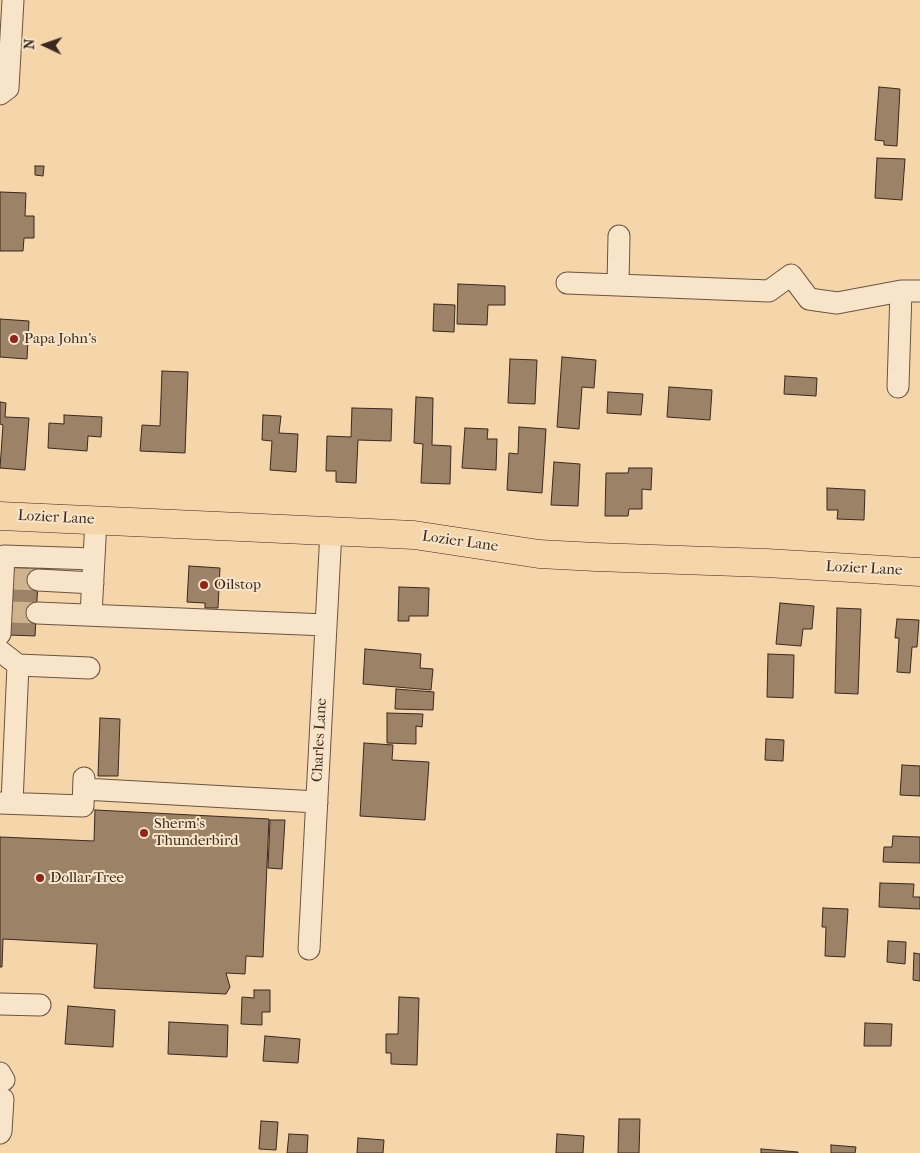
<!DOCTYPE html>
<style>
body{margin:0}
#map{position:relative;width:920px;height:1153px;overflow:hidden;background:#f5d5aa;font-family:"IM FELL French Canon",serif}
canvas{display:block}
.north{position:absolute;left:20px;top:20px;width:50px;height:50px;-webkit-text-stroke:4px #f8e4c8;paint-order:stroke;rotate:273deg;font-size:14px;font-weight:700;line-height:20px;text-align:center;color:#3b291f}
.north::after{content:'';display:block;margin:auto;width:18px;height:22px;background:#3b291f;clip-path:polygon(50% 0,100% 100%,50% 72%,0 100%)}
</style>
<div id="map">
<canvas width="920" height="1153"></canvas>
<div class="north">N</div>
</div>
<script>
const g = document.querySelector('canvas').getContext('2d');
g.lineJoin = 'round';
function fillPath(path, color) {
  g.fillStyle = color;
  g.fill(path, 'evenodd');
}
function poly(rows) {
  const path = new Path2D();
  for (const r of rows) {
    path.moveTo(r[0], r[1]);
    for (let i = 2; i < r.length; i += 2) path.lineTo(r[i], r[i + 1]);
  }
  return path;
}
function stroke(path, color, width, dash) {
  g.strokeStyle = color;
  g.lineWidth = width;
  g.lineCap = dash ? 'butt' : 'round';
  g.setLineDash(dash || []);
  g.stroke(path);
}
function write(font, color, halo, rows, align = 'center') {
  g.font = font + ' "IM FELL French Canon",serif';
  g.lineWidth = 4;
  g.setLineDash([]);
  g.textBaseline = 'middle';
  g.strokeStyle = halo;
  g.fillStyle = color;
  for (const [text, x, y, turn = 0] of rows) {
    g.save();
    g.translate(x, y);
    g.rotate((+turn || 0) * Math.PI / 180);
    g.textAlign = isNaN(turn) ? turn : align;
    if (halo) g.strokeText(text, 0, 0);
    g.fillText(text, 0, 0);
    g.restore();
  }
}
const building = poly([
 [879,87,900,89,897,146,884,145,884,141,875,140,879,87],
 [877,158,905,159,902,200,875,198,877,158],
 [35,166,44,166,43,176,35,175,35,166],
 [0,192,26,193,25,216,34,216,34,238,24,238,23,251,0,251,0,192],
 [458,284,505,286,505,305,488,305,487,325,457,324,458,284],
 [434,304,455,305,454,332,433,331,434,304],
 [0,319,29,321,27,359,0,357,0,319],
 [562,357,596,360,594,388,582,387,579,429,557,427,562,357],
 [510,359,537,360,535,404,508,403,510,359],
 [162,371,188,372,185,453,140,451,142,425,160,426,162,371],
 [785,376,817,378,816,396,784,394,785,376],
 [669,387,712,390,710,420,667,417,669,387],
 [608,392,643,394,641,415,607,413,608,392],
 [416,397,433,398,432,445,451,446,450,484,421,483,423,444,414,443,416,397],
 [0,402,6,403,5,417,29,418,25,470,0,468,3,425,0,424,0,402],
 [352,408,392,409,391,441,358,440,356,483,336,482,336,471,326,471,327,436,351,437,352,408],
 [64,415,102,417,101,437,88,436,87,451,48,448,49,423,64,424,64,415],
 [263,415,281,416,279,433,298,434,296,472,270,470,272,441,262,440,263,415],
 [519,427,546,429,542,493,507,490,509,453,518,454,519,427],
 [465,428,488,429,487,439,497,439,496,470,462,468,465,428],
 [554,462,580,464,578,506,551,505,554,462],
 [629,468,652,468,651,490,642,489,642,509,629,509,628,516,605,516,606,473,628,473,629,468],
 [827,488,865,490,864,520,837,519,838,510,827,510,827,488],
 [14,563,39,564,35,636,10,635,14,563],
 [189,566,220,568,218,608,205,608,205,603,187,602,189,566],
 [399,587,429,588,428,616,409,616,409,621,398,621,399,587],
 [780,603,814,606,812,629,803,629,801,646,776,644,780,603],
 [837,608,861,609,858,694,835,693,837,608],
 [897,619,919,620,917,647,912,647,910,673,897,672,899,638,895,638,897,619],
 [365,649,421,654,420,668,433,669,431,690,363,684,365,649],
 [768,654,794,655,793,698,767,697,768,654],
 [396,689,434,692,433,710,395,709,396,689],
 [387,713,423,714,422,727,416,726,416,744,387,743,387,713],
 [100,718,120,719,118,776,98,776,100,718],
 [766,739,784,740,783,761,765,760,766,739],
 [364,743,393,745,392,760,429,762,425,820,360,816,364,743],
 [902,765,920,766,920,796,900,795,902,765],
 [95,810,269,819,263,957,246,956,245,974,226,973,230,987,226,994,94,988,97,944,3,939,2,967,0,967,0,837,94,841,95,810],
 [270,820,285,820,282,869,268,868,270,820],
 [893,836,920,837,920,863,883,862,884,847,892,847,893,836],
 [880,883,914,884,913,897,920,897,920,909,879,907,880,883],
 [823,908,848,909,845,957,825,956,826,927,822,927,823,908],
 [888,941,906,942,905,964,887,962,888,941],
 [914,953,920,954,920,981,913,980,914,953],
 [254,990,270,990,270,1012,262,1012,262,1025,241,1024,242,997,254,998,254,990],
 [399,997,419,998,417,1065,391,1064,391,1053,386,1053,386,1034,398,1034,399,997],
 [68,1006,115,1010,113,1047,65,1044,68,1006],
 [169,1022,228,1025,227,1057,168,1054,169,1022],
 [865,1023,892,1024,891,1046,864,1046,865,1023],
 [265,1036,300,1039,298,1063,263,1061,265,1036],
 [619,1119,640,1119,639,1153,618,1153,619,1119],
 [261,1121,278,1122,276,1150,259,1149,261,1121],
 [289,1134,308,1135,307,1153,287,1153,289,1134],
 [557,1134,584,1136,583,1153,556,1153,557,1134],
 [358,1138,384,1140,383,1153,357,1153,358,1138],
 [831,1145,856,1147,855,1153,831,1153,831,1145],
 [761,1149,798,1152,798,1153,761,1153,761,1149]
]);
fillPath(building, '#9c8267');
stroke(building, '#3b291f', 1);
stroke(poly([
 [13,579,38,580],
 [11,612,37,613]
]), '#d0b38e', 21, [21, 11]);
const minor = poly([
 [0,94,8,88,13,0],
 [567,283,769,291,791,275,809,299,837,303,901,291,920,291],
 [618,284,619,236],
 [898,387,901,291],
 [38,580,93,583],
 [37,613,326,625],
 [91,615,96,520],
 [0,634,4,556,94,559],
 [0,651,18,665,89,668],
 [84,789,317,802],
 [0,803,83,806,84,778],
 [12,803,18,665],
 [309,949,331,531],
 [0,1004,40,1005],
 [0,1073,4,1080],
 [0,1133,1,1131,3,1099]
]);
const major = poly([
 [0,516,414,535,539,554,596,557,766,563,920,572]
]);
stroke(minor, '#6a5442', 23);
stroke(major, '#3b291f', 29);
stroke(minor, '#f8e4c8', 21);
stroke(major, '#f5d5aa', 28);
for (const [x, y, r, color] of [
 [14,339,5,"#8f2418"],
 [204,585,5,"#8f2418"],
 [144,833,5,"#8f2418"],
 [40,878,5,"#8f2418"]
]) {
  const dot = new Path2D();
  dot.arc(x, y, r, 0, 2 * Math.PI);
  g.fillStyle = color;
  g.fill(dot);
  stroke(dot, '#f8e4c8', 2);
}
write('15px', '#3b291f', '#f8e4c8', [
 ["Papa John's",24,339],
 ["Oilstop",214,585],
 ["Sherm's",154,824],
 ["Thunderbird",154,841],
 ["Dollar Tree",50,878]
], 'left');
write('15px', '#3b291f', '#f8e4c8', [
 ["Lozier Lane",56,518,3],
 ["Lozier Lane",460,542,8],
 ["Lozier Lane",864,569,3],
 ["Charles Lane",320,740,-87]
]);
</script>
